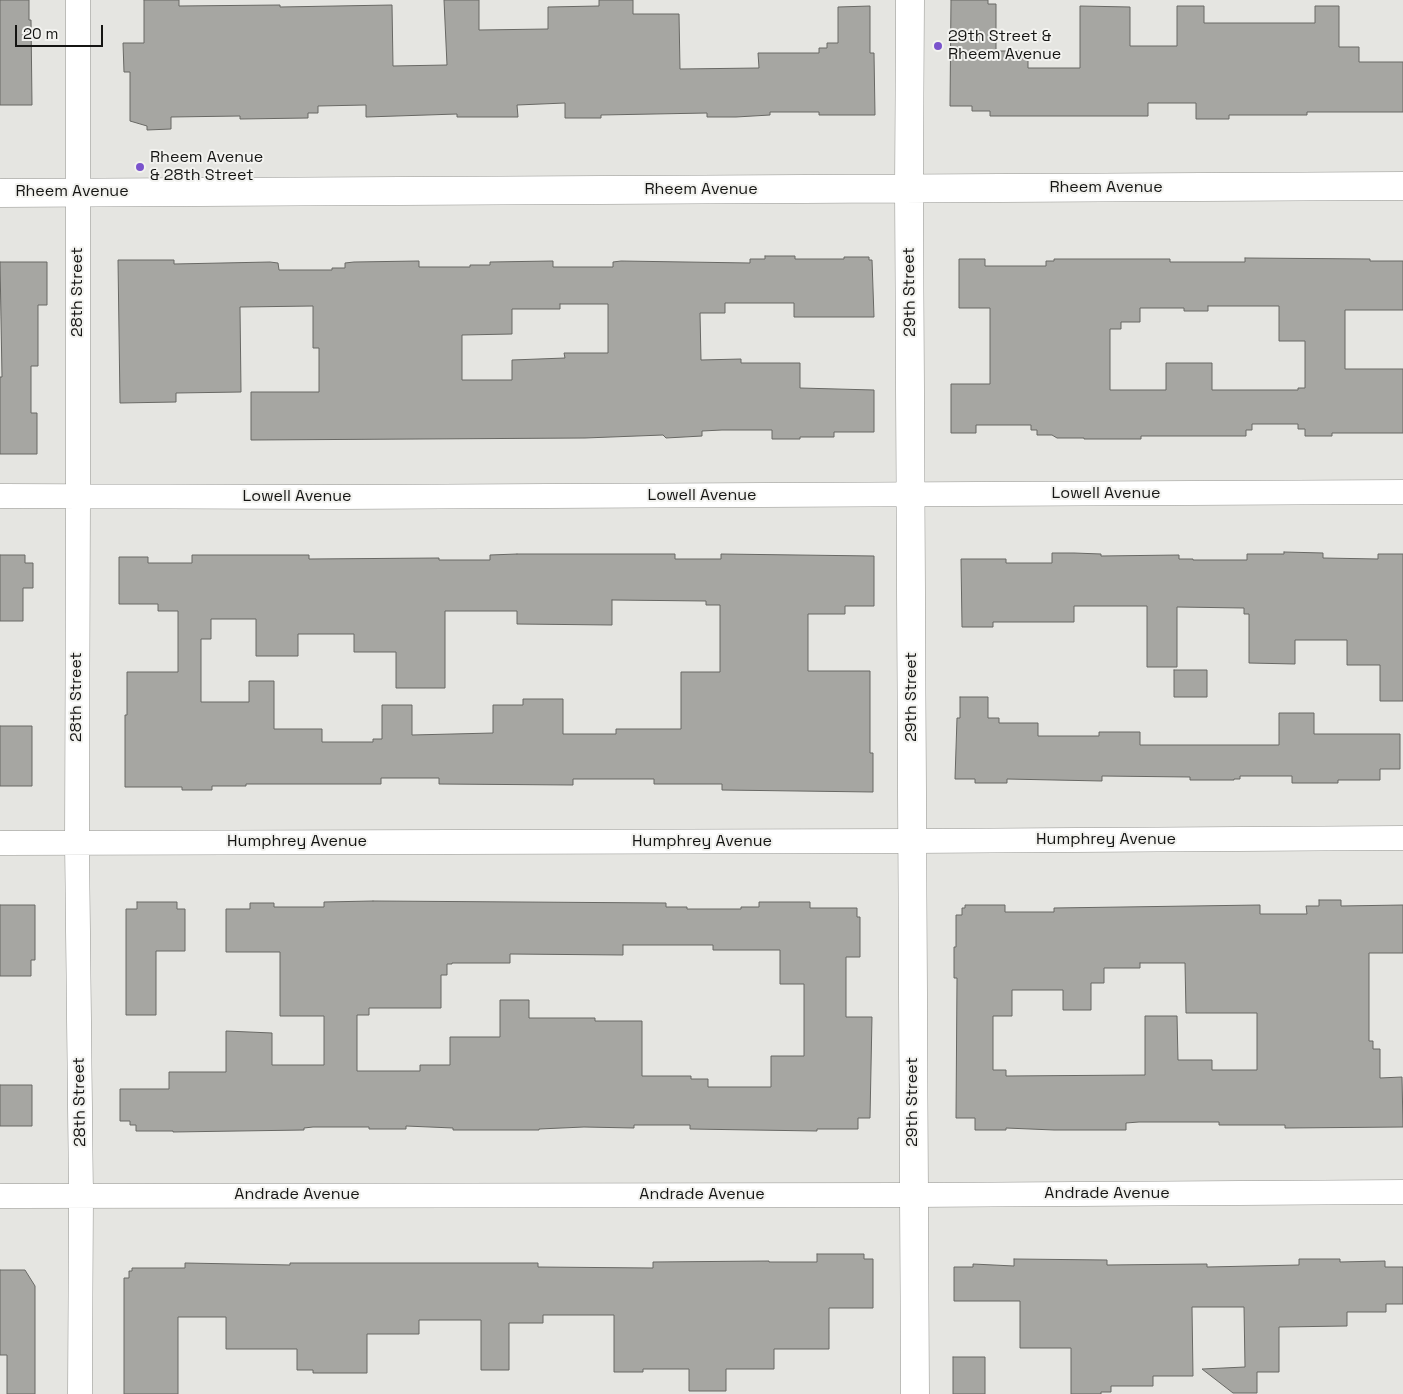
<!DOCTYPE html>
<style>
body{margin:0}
#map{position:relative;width:1403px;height:1394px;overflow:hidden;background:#e5e5e1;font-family:"Space Grotesk",sans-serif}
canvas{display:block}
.scale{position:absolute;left:15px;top:25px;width:88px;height:22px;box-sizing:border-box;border:2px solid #151513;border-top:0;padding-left:6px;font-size:15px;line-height:18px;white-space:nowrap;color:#151513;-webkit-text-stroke:4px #f2f2ef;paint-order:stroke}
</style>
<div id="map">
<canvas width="1403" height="1394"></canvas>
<div class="scale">20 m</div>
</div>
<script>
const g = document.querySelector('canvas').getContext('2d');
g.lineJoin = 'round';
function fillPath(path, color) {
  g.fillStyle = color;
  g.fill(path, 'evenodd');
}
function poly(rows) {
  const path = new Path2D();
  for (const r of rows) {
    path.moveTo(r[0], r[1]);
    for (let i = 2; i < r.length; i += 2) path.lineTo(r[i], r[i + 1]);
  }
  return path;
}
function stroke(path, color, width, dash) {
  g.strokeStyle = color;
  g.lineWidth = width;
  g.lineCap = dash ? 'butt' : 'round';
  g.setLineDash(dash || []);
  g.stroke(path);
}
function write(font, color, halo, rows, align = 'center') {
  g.font = font + ' "Space Grotesk",sans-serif';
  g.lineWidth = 4;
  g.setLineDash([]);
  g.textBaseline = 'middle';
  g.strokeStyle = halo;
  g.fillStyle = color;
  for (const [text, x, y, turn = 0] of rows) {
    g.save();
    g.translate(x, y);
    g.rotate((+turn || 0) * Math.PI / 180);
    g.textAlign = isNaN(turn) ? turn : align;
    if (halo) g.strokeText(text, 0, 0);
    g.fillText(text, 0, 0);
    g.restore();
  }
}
const building = poly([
 [0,0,29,0,29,20,31,20,32,105,0,105,0,0],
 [144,0,179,0,179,6,280,5,280,7,392,5,393,66,447,65,444,0,479,0,479,30,548,29,548,7,599,6,599,0,633,0,633,14,679,14,680,69,759,68,758,53,819,53,819,48,827,48,827,43,838,43,838,7,870,6,870,53,874,53,875,115,819,115,819,112,770,112,770,115,736,117,707,117,707,113,601,115,601,118,565,118,565,103,517,105,518,117,457,117,457,114,366,117,366,105,318,106,318,113,308,113,308,118,240,119,240,116,171,117,171,129,147,130,147,126,130,121,130,72,124,72,123,43,144,43,144,0],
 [951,0,988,0,988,4,996,4,996,51,1028,51,1028,68,1080,68,1080,6,1130,7,1130,46,1177,46,1177,6,1204,6,1204,23,1315,23,1315,6,1339,6,1339,47,1359,47,1359,62,1403,62,1403,112,1307,112,1307,115,1229,115,1229,119,1196,119,1196,103,1148,103,1148,116,990,116,990,111,972,111,972,106,950,106,951,0],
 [765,256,795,256,795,259,844,259,844,257,869,257,869,260,872,260,874,317,794,317,794,303,725,303,725,313,700,313,701,360,741,359,741,363,800,363,800,388,874,390,874,432,834,432,834,437,800,437,800,439,772,439,772,430,722,430,702,431,702,436,666,438,663,435,585,438,251,440,251,392,319,392,319,348,313,348,313,306,240,307,241,392,176,393,176,402,120,403,118,260,174,260,174,264,270,262,278,263,279,270,332,270,332,268,345,268,345,263,354,262,419,261,419,267,470,267,470,265,490,265,490,262,553,261,553,267,613,267,613,262,621,261,750,263,750,259,765,259,765,256],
 [560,304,608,304,608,353,564,353,565,358,512,360,512,380,462,380,462,335,512,334,512,309,560,309,560,304],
 [1245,258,1370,259,1370,261,1403,261,1403,310,1345,310,1345,369,1403,369,1403,433,1332,433,1332,436,1305,436,1305,429,1298,429,1298,424,1252,424,1252,430,1246,430,1246,436,1141,436,1141,439,1084,439,1084,438,1057,438,1052,435,1037,435,1037,430,1031,430,1031,425,976,425,976,433,951,433,951,384,990,384,990,308,959,308,959,259,985,259,985,266,1046,266,1046,261,1054,261,1054,259,1170,259,1170,262,1245,262,1245,258],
 [1208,306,1279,306,1279,341,1305,341,1305,388,1298,388,1298,390,1212,390,1212,363,1166,363,1166,390,1110,390,1110,329,1121,329,1121,322,1140,322,1140,308,1184,308,1184,311,1208,311,1208,306],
 [0,262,47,262,47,305,38,305,38,366,31,366,31,413,37,413,37,454,0,454,0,377,2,377,0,262],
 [1284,552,1323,553,1323,558,1378,559,1378,554,1403,554,1403,701,1380,701,1380,665,1347,665,1347,640,1295,640,1295,664,1249,663,1249,614,1244,614,1244,608,1177,607,1177,667,1147,667,1147,606,1074,606,1074,622,993,622,993,627,962,627,961,559,1006,559,1006,563,1052,563,1052,553,1074,553,1101,554,1101,556,1179,555,1179,559,1193,559,1193,560,1247,560,1247,554,1284,554,1284,552],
 [517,554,675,554,675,559,721,559,721,554,874,556,874,606,845,606,845,614,808,614,808,671,870,671,870,753,873,753,873,792,722,790,722,784,654,784,654,779,573,779,573,785,439,784,439,778,381,778,381,784,246,784,246,786,212,786,212,790,182,790,182,787,125,787,125,715,127,715,127,672,178,672,178,611,158,611,158,604,119,604,119,557,148,557,148,563,192,563,192,555,309,555,309,559,439,558,439,560,490,560,490,555,517,554],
 [612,600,706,601,706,605,720,605,720,672,681,672,681,729,616,729,616,734,563,734,563,699,523,699,523,705,493,705,493,733,412,735,412,705,382,705,382,739,373,739,373,742,322,742,322,729,274,729,274,681,249,681,249,702,201,702,201,639,211,639,211,619,256,619,256,656,298,656,298,634,354,634,354,652,396,652,396,688,445,688,445,611,517,611,517,624,612,625,612,600],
 [0,555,25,555,25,563,33,563,33,588,23,588,23,621,0,621,0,555],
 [1174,670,1207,670,1207,697,1174,697,1174,670],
 [960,697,988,697,988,718,999,718,999,723,1038,723,1038,736,1099,736,1099,732,1140,732,1140,745,1279,745,1279,713,1314,713,1314,734,1400,734,1400,769,1380,769,1380,780,1338,780,1338,783,1292,783,1292,776,1240,776,1240,779,1234,779,1234,780,1190,780,1190,777,1102,776,1102,781,1007,779,1007,783,975,783,975,779,955,779,957,718,960,718,960,697],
 [0,726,32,726,32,786,0,786,0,726],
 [1319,900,1341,900,1341,906,1403,905,1403,953,1369,953,1369,1041,1373,1041,1373,1049,1380,1049,1380,1078,1402,1077,1403,1127,1285,1128,1285,1125,1219,1125,1219,1122,1139,1122,1126,1123,1126,1130,1054,1130,1006,1128,1006,1130,975,1130,975,1118,956,1118,957,978,954,978,954,947,956,947,956,915,962,915,962,908,965,908,965,905,1005,905,1005,912,1054,912,1054,908,1260,905,1260,914,1307,914,1306,906,1319,906,1319,900],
 [1140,963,1185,963,1186,1013,1257,1013,1257,1070,1212,1070,1212,1060,1178,1060,1177,1016,1145,1016,1145,1075,1006,1076,1006,1070,993,1070,993,1016,1012,1016,1012,990,1063,990,1063,1010,1091,1010,1091,983,1104,983,1104,968,1140,968,1140,963],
 [373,901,666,903,666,907,687,907,687,909,741,909,741,907,759,907,759,902,810,902,810,908,857,908,857,917,860,917,860,957,846,957,846,1017,872,1017,870,1118,858,1118,858,1129,817,1129,817,1131,690,1129,690,1125,634,1125,634,1128,584,1127,539,1129,539,1130,453,1130,453,1128,406,1126,406,1129,369,1129,369,1127,313,1127,304,1128,304,1130,173,1132,173,1131,136,1131,136,1125,130,1125,130,1121,120,1121,120,1089,169,1089,169,1072,226,1072,226,1031,272,1033,272,1065,324,1065,324,1016,280,1016,280,952,226,952,226,909,250,909,250,903,274,903,274,907,324,907,324,902,373,901],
 [623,945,713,945,713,950,780,950,780,984,804,984,804,1056,771,1056,771,1087,708,1087,708,1079,691,1079,691,1076,642,1076,642,1021,595,1021,595,1018,529,1018,529,1000,500,1000,500,1037,450,1037,450,1065,420,1065,420,1071,357,1071,357,1015,369,1015,369,1008,441,1008,441,975,447,975,447,964,452,964,452,963,510,963,510,954,623,955,623,945],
 [137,902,177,902,177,909,185,909,185,951,156,951,156,1015,126,1015,126,909,137,909,137,902],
 [0,905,35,905,35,960,31,960,31,976,0,976,0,905],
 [0,1085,32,1085,32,1126,0,1126,0,1085],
 [817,1254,864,1254,864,1259,873,1259,873,1308,829,1308,829,1349,774,1349,774,1369,726,1369,726,1391,689,1391,689,1369,643,1369,643,1372,614,1372,614,1315,543,1315,543,1323,509,1323,509,1370,481,1370,481,1320,419,1320,419,1334,367,1334,367,1373,313,1373,313,1370,297,1370,297,1349,226,1349,226,1317,178,1317,178,1394,124,1394,124,1278,129,1278,129,1271,132,1271,132,1268,185,1268,185,1263,290,1265,290,1263,538,1263,538,1267,653,1268,653,1262,769,1261,769,1262,817,1262,817,1254],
 [1014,1259,1107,1260,1107,1265,1207,1264,1207,1267,1299,1265,1299,1259,1340,1259,1340,1262,1385,1261,1385,1267,1403,1267,1403,1304,1386,1304,1386,1312,1347,1312,1347,1326,1279,1327,1279,1372,1257,1372,1257,1393,1233,1393,1202,1369,1245,1367,1244,1307,1192,1307,1193,1376,1153,1376,1153,1386,1111,1386,1111,1392,1101,1392,1101,1394,1071,1394,1071,1348,1020,1348,1020,1301,954,1301,954,1267,973,1267,973,1264,1014,1266,1014,1259],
 [0,1270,25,1270,35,1286,35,1394,7,1394,7,1355,0,1355,0,1270],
 [953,1357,985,1357,985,1394,953,1394,953,1357]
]);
fillPath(building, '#a6a6a2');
stroke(building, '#686864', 1);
const minor = poly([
 [78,0,78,496,77,843,81,1196,80,1394],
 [0,496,336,497,1403,492],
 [0,843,912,841,1403,838],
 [0,1196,913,1195,1403,1192]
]);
const tertiary = poly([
 [910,0,909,189,915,1394],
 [0,193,1403,186]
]);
stroke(minor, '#959591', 25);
stroke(tertiary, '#959591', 29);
stroke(minor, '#fff', 24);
stroke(tertiary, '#fff', 28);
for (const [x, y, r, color] of [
 [938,46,5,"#7a53cc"],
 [140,167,5,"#7a53cc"]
]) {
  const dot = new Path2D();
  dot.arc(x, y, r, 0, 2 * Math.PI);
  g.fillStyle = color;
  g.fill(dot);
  stroke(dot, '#f2f2ef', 2);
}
write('16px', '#151513', '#f2f2ef', [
 ["29th Street &",948,37],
 ["Rheem Avenue",948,55],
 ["Rheem Avenue",150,158],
 ["& 28th Street",150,176]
], 'left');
write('16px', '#151513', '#f2f2ef', [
 ["Rheem Avenue",1106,188],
 ["Rheem Avenue",701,190],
 ["Rheem Avenue",72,192],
 ["28th Street",78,292,-90],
 ["29th Street",910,292,-91],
 ["Lowell Avenue",1106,494],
 ["Lowell Avenue",702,496],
 ["Lowell Avenue",297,497],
 ["28th Street",77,697,-90],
 ["29th Street",912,697,-90],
 ["Humphrey Avenue",1106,840],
 ["Humphrey Avenue",297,842],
 ["Humphrey Avenue",702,842],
 ["28th Street",80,1102,-91],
 ["29th Street",913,1102,-90],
 ["Andrade Avenue",1107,1194],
 ["Andrade Avenue",297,1195],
 ["Andrade Avenue",702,1195]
]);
</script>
